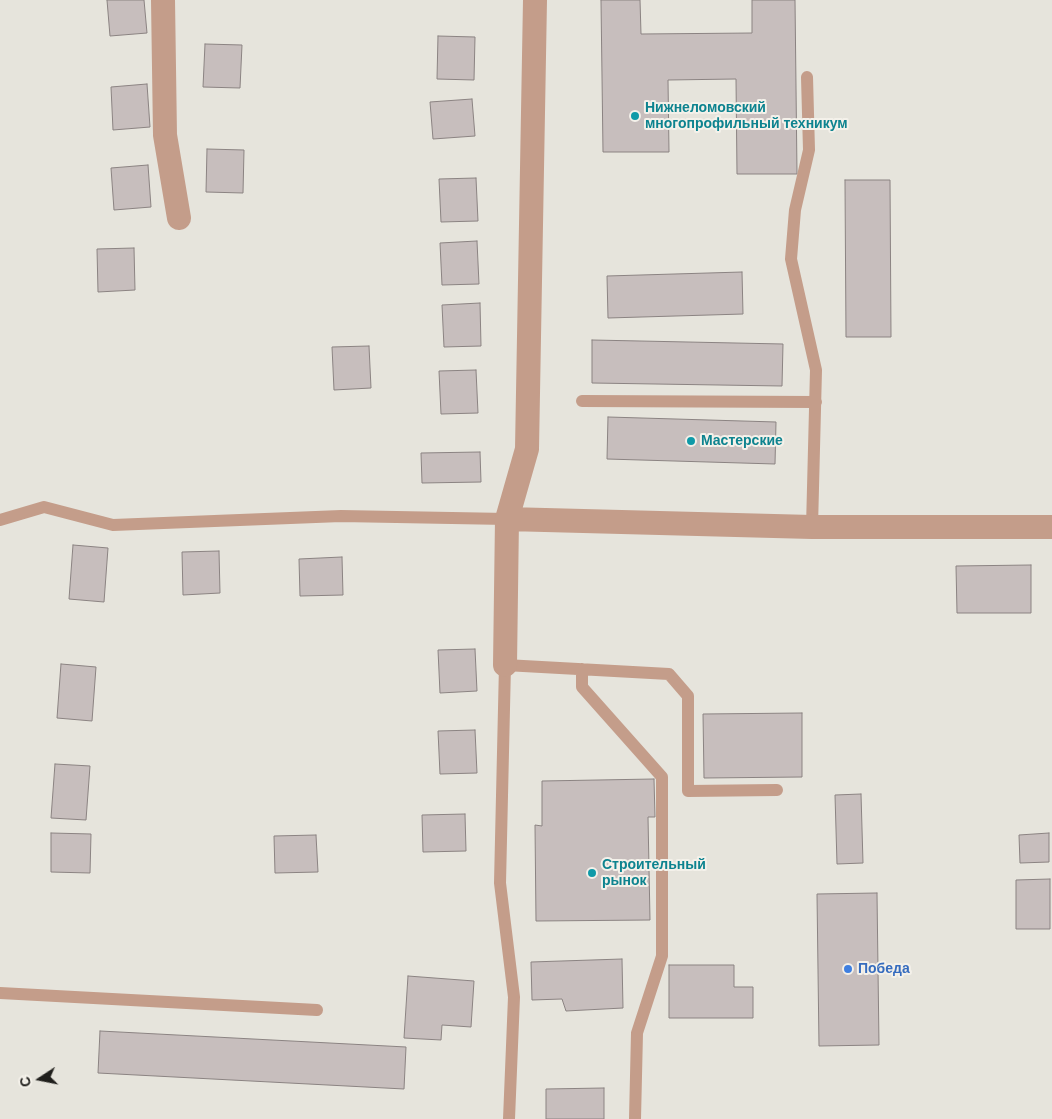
<!DOCTYPE html>
<meta charset="utf-8">
<style>
body{margin:0}
#map{position:relative;width:1052px;height:1119px;overflow:hidden;background:#e6e4dc;font-family:Helvetica,sans-serif}
canvas{display:block}
.north{position:absolute;left:15px;top:1054px;width:50px;height:50px;-webkit-text-stroke:4px #f4f1ea;paint-order:stroke;rotate:259deg;font-size:14px;font-weight:700;line-height:20px;text-align:center;color:#201f1c}
.north::after{content:'';display:block;margin:auto;width:18px;height:22px;background:#201f1c;clip-path:polygon(50% 0,100% 100%,50% 72%,0 100%)}
</style>
<div id="map">
<canvas width="1052" height="1119"></canvas>
<div class="north">С</div>
</div>
<script>
const g = document.querySelector('canvas').getContext('2d');
g.lineJoin = 'round';
function fillPath(path, color) {
  g.fillStyle = color;
  g.fill(path, 'evenodd');
}
function poly(rows) {
  const path = new Path2D();
  for (const r of rows) {
    path.moveTo(r[0], r[1]);
    for (let i = 2; i < r.length; i += 2) path.lineTo(r[i], r[i + 1]);
  }
  return path;
}
function stroke(path, color, width, dash) {
  g.strokeStyle = color;
  g.lineWidth = width;
  g.lineCap = dash ? 'butt' : 'round';
  g.setLineDash(dash || []);
  g.stroke(path);
}
function write(font, color, halo, rows, align = 'center') {
  g.font = font + ' Helvetica,sans-serif';
  g.lineWidth = 4;
  g.setLineDash([]);
  g.textBaseline = 'middle';
  g.strokeStyle = halo;
  g.fillStyle = color;
  for (const [text, x, y, turn = 0] of rows) {
    g.save();
    g.translate(x, y);
    g.rotate((+turn || 0) * Math.PI / 180);
    g.textAlign = isNaN(turn) ? turn : align;
    if (halo) g.strokeText(text, 0, 0);
    g.fillText(text, 0, 0);
    g.restore();
  }
}
const building = poly([
 [107,0,144,0,147,33,110,36,107,0],
 [601,0,640,0,641,34,752,33,752,0,795,0,797,174,737,174,736,79,668,80,669,152,603,152,601,0],
 [438,36,475,37,474,80,437,79,438,36],
 [205,44,242,45,240,88,203,87,205,44],
 [147,84,150,127,113,130,111,87,147,84],
 [472,99,475,136,433,139,430,102,472,99],
 [207,149,244,150,243,193,206,192,207,149],
 [148,165,151,207,114,210,111,168,148,165],
 [476,178,478,221,441,222,439,179,476,178],
 [845,180,890,180,891,337,846,337,845,180],
 [477,241,479,284,442,285,440,243,477,241],
 [134,248,135,290,98,292,97,249,134,248],
 [742,272,743,314,608,318,607,276,742,272],
 [480,303,481,346,444,347,442,305,480,303],
 [592,340,783,344,782,386,592,383,592,340],
 [369,346,371,388,334,390,332,347,369,346],
 [476,370,478,413,441,414,439,371,476,370],
 [608,417,776,422,775,464,607,459,608,417],
 [480,452,481,482,422,483,421,453,480,452],
 [73,545,108,548,104,602,69,599,73,545],
 [219,551,220,593,183,595,182,552,219,551],
 [342,557,343,595,300,596,299,559,342,557],
 [1031,565,1031,613,957,613,956,566,1031,565],
 [475,649,477,691,440,693,438,650,475,649],
 [61,664,96,667,92,721,57,718,61,664],
 [802,713,802,777,704,778,703,714,802,713],
 [475,730,477,773,440,774,438,731,475,730],
 [55,764,90,766,86,820,51,818,55,764],
 [654,779,655,817,648,817,650,920,536,921,535,825,542,826,542,781,654,779],
 [861,794,863,863,837,864,835,795,861,794],
 [465,814,466,851,423,852,422,815,465,814],
 [51,833,91,834,90,873,51,872,51,833],
 [1049,833,1049,862,1020,863,1019,835,1049,833],
 [316,835,318,872,275,873,274,836,316,835],
 [1050,879,1050,929,1016,929,1016,880,1050,879],
 [877,893,879,1045,819,1046,817,894,877,893],
 [622,959,623,1008,566,1011,562,999,532,1000,531,962,622,959],
 [669,965,734,965,734,987,753,987,753,1018,669,1018,669,965],
 [408,976,474,981,471,1027,442,1025,441,1040,404,1038,408,976],
 [100,1031,406,1047,404,1089,98,1073,100,1031],
 [604,1088,604,1119,546,1119,546,1089,604,1088]
]);
fillPath(building, '#c7bebd');
stroke(building, '#8b8382', 1);
stroke(poly([
 [807,77,809,150,795,210,791,259,816,370,812,527],
 [582,401,816,402],
 [0,520,44,507,113,525,341,516,507,519],
 [582,669,582,687,662,777,662,956,637,1033,635,1119],
 [0,993,317,1010],
 [509,1119,514,997,500,883,505,665,669,674,688,696,688,791,777,790]
]), '#c49d8a', 12);
stroke(poly([
 [163,0,165,135,179,218],
 [507,519,812,527,1052,527],
 [505,665,507,519,527,449,535,0]
]), '#c49d8a', 24);
for (const [x, y, r, color] of [
 [635,116,5,"#0f9aa8"],
 [691,441,5,"#0f9aa8"],
 [592,873,5,"#0f9aa8"],
 [848,969,5,"#3f7fe0"]
]) {
  const dot = new Path2D();
  dot.arc(x, y, r, 0, 2 * Math.PI);
  g.fillStyle = color;
  g.fill(dot);
  stroke(dot, '#f4f1ea', 2);
}
write('bold 14px', '#0d838f', '#f4f1ea', [
 ["Нижнеломовский",645,108],
 ["многопрофильный техникум",645,124],
 ["Мастерские",701,441],
 ["Строительный",602,865],
 ["рынок",602,881]
], 'left');
write('bold 14px', '#366cbe', '#f4f1ea', [
 ["Победа",858,969]
], 'left');
</script>
